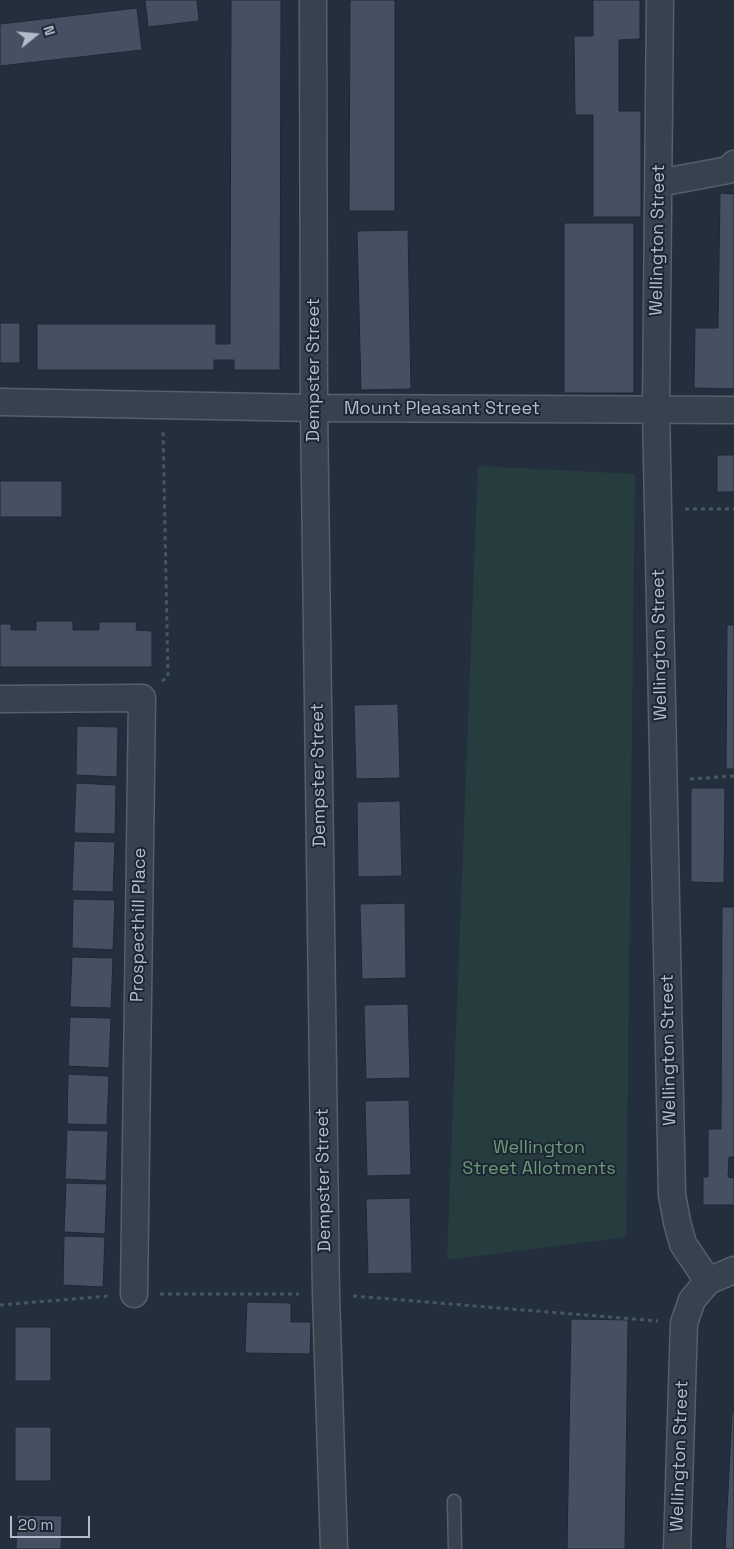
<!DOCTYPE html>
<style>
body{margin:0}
#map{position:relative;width:734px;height:1549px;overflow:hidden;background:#242f3e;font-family:"Space Grotesk",sans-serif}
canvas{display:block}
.north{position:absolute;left:10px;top:10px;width:50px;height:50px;-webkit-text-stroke:4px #1d2633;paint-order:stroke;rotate:73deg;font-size:14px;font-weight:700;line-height:20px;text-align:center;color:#b4bcc9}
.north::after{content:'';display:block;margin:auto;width:18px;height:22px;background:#b4bcc9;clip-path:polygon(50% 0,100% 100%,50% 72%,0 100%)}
.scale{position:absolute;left:10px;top:1516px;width:80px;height:22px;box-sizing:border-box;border:2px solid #b4bcc9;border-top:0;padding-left:6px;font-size:15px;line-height:18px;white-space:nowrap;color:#b4bcc9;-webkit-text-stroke:4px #1d2633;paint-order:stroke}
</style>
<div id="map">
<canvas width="734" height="1549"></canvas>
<div class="north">N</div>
<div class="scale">20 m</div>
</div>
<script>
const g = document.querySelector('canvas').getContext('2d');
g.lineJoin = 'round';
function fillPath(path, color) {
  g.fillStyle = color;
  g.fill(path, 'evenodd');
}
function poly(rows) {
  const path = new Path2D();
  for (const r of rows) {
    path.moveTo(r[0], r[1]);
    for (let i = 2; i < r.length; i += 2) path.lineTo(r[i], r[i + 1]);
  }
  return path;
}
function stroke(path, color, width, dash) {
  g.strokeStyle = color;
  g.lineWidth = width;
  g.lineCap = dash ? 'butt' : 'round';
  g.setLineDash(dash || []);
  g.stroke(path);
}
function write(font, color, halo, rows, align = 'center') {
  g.font = font + ' "Space Grotesk",sans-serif';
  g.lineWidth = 4;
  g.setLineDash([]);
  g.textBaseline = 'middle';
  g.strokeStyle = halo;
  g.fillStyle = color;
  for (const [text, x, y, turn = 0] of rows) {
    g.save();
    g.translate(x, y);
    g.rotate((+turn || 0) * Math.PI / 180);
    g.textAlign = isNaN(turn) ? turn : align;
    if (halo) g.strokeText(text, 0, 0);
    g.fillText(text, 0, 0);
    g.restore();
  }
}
fillPath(poly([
 [478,466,635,474,626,1237,447,1260]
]), '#263c3f');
const building = poly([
 [145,0,197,0,199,21,148,27,145,0],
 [231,0,281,0,280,370,234,370,234,360,214,360,214,370,37,370,37,324,216,324,216,344,230,344,231,0],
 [350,0,395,0,395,211,349,211,350,0],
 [593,0,640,0,640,39,619,40,619,111,641,111,641,217,593,217,593,115,575,115,574,36,593,36,593,0],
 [137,8,142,50,0,66,0,24,137,8],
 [720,193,734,194,734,389,694,388,695,328,718,328,720,193],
 [564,223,634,223,634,393,564,393,564,223],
 [408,230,411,389,361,390,357,231,408,230],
 [0,323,20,323,20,363,0,363,0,323],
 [717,455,734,455,734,492,717,492,717,455],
 [0,481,62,481,62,517,0,517,0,481],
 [36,621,73,621,73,630,99,630,99,622,137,622,136,630,152,631,152,667,0,667,0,624,11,624,11,630,36,630,36,621],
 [727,625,734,625,734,769,726,769,727,625],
 [398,704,400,778,356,779,354,705,398,704],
 [77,726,118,727,117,777,76,775,77,726],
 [76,783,116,785,115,834,74,833,76,783],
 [691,788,725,788,724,883,691,882,691,788],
 [400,801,402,876,358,877,357,802,400,801],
 [74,841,115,842,113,892,72,891,74,841],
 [73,899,115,900,113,950,72,948,73,899],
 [405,903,406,978,362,979,360,904,405,903],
 [722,907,734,907,734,1157,729,1157,728,1177,734,1178,734,1205,703,1205,703,1177,708,1177,708,1129,721,1129,722,907],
 [72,957,113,958,111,1008,70,1007,72,957],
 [408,1004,410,1078,366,1079,364,1005,408,1004],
 [70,1017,111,1018,109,1068,68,1066,70,1017],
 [68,1074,109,1076,107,1125,67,1124,68,1074],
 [409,1100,411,1175,367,1176,365,1101,409,1100],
 [67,1130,108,1131,106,1181,65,1179,67,1130],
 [66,1183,107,1184,105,1234,64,1232,66,1183],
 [410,1198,412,1273,368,1274,366,1199,410,1198],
 [64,1236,105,1237,103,1287,63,1285,64,1236],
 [247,1302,291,1303,291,1322,311,1322,310,1354,245,1353,247,1302],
 [571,1319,628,1320,625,1549,567,1549,571,1319],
 [15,1327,51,1327,51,1381,15,1381,15,1327],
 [732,1412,734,1412,734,1549,725,1549,732,1412],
 [15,1427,51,1427,51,1481,15,1481,15,1427],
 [17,1515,62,1516,61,1549,16,1549,17,1515]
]);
fillPath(building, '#455162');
stroke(building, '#1f2835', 1);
const lane = poly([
 [454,1501,455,1549]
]);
const street = poly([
 [313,0,314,408,326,1294,334,1549],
 [660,0,656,410,672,1195,677,1222,683,1244,708,1281],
 [659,183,728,170,734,164],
 [0,402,314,408,734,410],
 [0,699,142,698,134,1294],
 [677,1549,684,1323,692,1300,708,1281,734,1270]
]);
stroke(lane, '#565f6c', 15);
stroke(street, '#565f6c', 29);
stroke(poly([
 [685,509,734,509],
 [162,681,168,677,163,431],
 [690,779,734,776],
 [160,1294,299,1294],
 [353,1296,658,1321],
 [0,1305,109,1296]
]), '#44595c', 3, [4, 4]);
stroke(lane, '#38414e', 12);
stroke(street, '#38414e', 26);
write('18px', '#b4bcc9', '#1d2633', [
 ["Wellington Street",658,240,-89],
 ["Dempster Street",314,370,-90],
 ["Mount Pleasant Street",442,409],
 ["Wellington Street",660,645,-91],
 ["Dempster Street",319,775,-91],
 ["Prospecthill Place",139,925,-89],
 ["Wellington Street",669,1050,-91],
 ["Dempster Street",324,1180,-91],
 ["Wellington Street",680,1456,-88]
]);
write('18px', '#6b9a76', '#1d2633', [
 ["Wellington",539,1148],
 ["Street Allotments",539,1169]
]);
</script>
